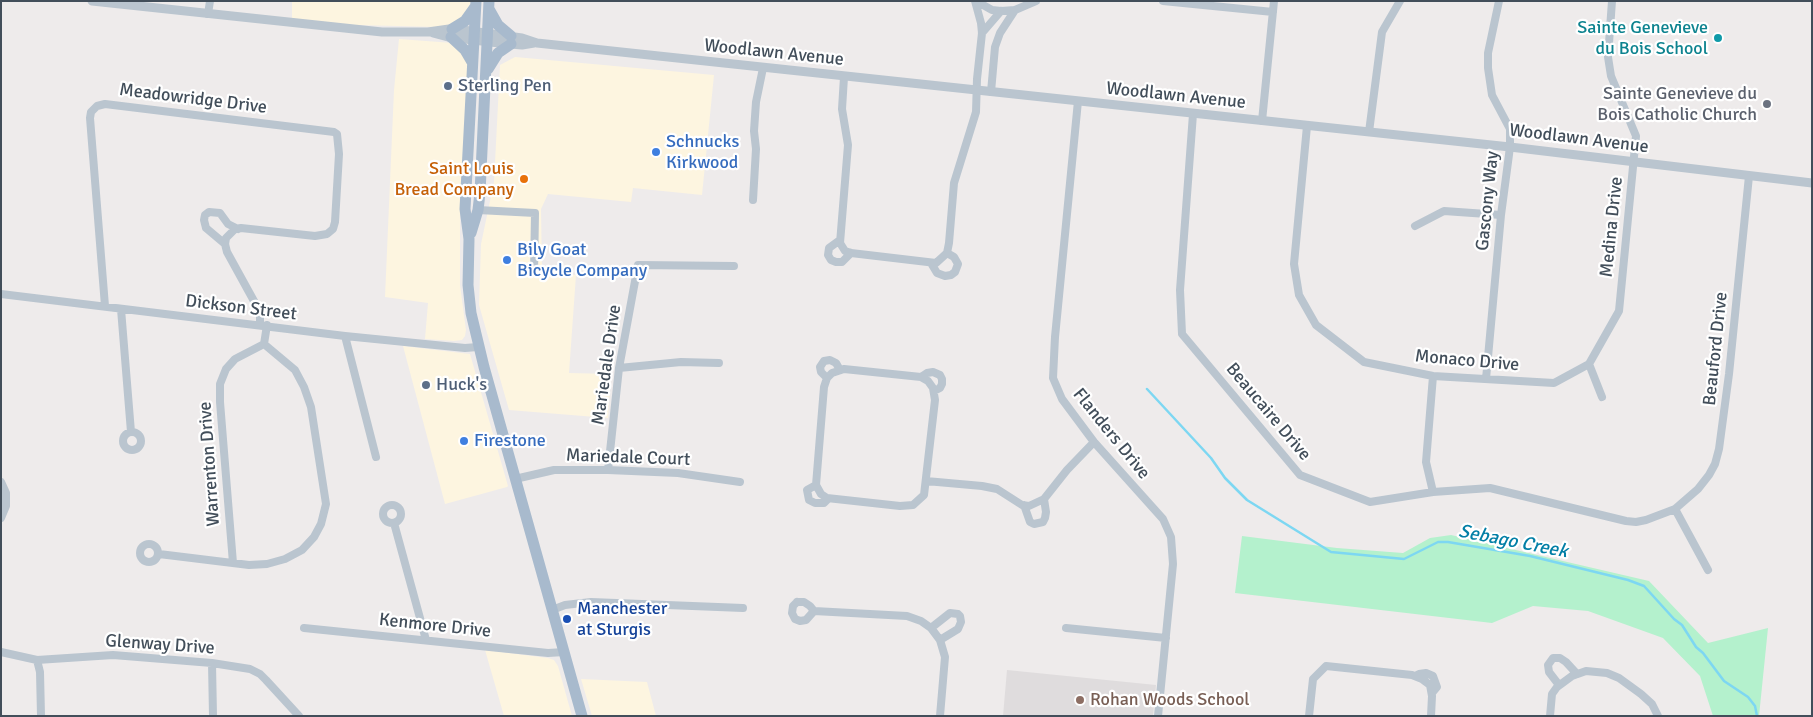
<!DOCTYPE html>
<style>
body{margin:0}
#map{position:relative;width:1813px;height:717px;overflow:hidden;background:#eeebeb;font-family:Signika,sans-serif}
canvas{display:block}
.frame{position:absolute;inset:0;border:2px solid #424e5a;pointer-events:none}
</style>
<div id="map">
<canvas width="1813" height="717"></canvas>
<div class="frame"></div>
</div>
<script>
const g = document.querySelector('canvas').getContext('2d');
g.lineJoin = 'round';
function fillPath(path, color) {
  g.fillStyle = color;
  g.fill(path, 'evenodd');
}
function poly(rows) {
  const path = new Path2D();
  for (const r of rows) {
    if (r.length === 3) {
      path.moveTo(r[0] + r[2], r[1]);
      path.arc(r[0], r[1], r[2], 0, 2 * Math.PI);
      continue;
    }
    path.moveTo(r[0], r[1]);
    for (let i = 2; i < r.length; i += 2) path.lineTo(r[i], r[i + 1]);
  }
  return path;
}
function stroke(path, color, width, dash) {
  g.strokeStyle = color;
  g.lineWidth = width;
  g.lineCap = dash ? 'butt' : 'round';
  g.setLineDash(dash || []);
  g.stroke(path);
}
function write(font, color, halo, rows, align = 'center') {
  g.font = font + ' Signika,sans-serif';
  g.lineWidth = 4.5;
  g.setLineDash([]);
  g.textBaseline = 'middle';
  g.strokeStyle = halo;
  g.fillStyle = color;
  for (const [text, x, y, turn = 0] of rows) {
    g.save();
    g.translate(x, y);
    g.rotate((+turn || 0) * Math.PI / 180);
    g.textAlign = isNaN(turn) ? turn : align;
    if (halo) g.strokeText(text, 0, 0);
    g.fillText(text, 0, 0);
    g.restore();
  }
}
fillPath(poly([
 [292,1,471,1,468,10,456,23,440,27,355,25,292,19],
 [399,39,453,43,467,61,468,71,460,209,460,285,466,330,465,336,462,340,454,341,425,339,428,303,385,297,394,90],
 [515,57,714,75,702,195,633,188,631,202,548,194,541,209,542,273,576,275,569,373,611,374,608,418,509,410,479,305,481,244,494,182,500,65],
 [403,346,470,354,508,486,507,487,445,504],
 [485,650,548,658,554,660,558,666,572,716,504,716],
 [581,679,647,682,656,716,592,716]
]), '#fdf5e0');
fillPath(poly([
 [1007,670,1156,685,1153,716,1003,716]
]), '#dfdcdd');
fillPath(poly([
 [1451,535,1649,581,1708,643,1768,628,1759,716,1713,716,1700,676,1663,638,1588,611,1533,606,1492,623,1235,593,1242,536,1337,548,1403,553,1430,538]
]), '#b4f1cd');
stroke(poly([
 [1147,389,1211,458,1225,478,1247,500,1331,552,1404,559,1438,542,1448,542,1530,556,1628,580,1644,586,1674,619,1682,625,1696,647,1703,653,1724,681,1748,697,1755,706,1757,716]
]), '#7dd7f2', 2.5);
stroke(poly([
 [976,1,992,10,1001,11,1015,10,1036,1],
 [1163,1,1273,12],
 [208,14,210,1],
 [982,33,1001,11],
 [844,77,842,109,848,145,840,243,845,251,851,253,936,263,947,253,949,243,954,183,976,112,977,79,982,33,981,23,975,1],
 [991,92,995,47,1000,33,1015,10],
 [1078,101,1055,337,1053,378,1062,399,1094,442,1163,519,1171,537,1173,564,1158,716],
 [1193,114,1180,290,1182,334,1300,475,1370,502,1433,492,1490,488,1626,521,1636,522,1646,520,1675,509,1698,489,1709,475,1715,464,1719,449,1729,374,1749,176],
 [1262,121,1274,1],
 [1307,126,1294,264,1299,295,1316,325,1364,362,1433,376,1554,383,1589,364],
 [1369,132,1382,32,1400,1],
 [753,200,756,149,754,131,756,102,763,68],
 [478,210,535,213,534,273],
 [1415,226,1444,211,1501,215],
 [840,240,829,248,828,255,831,260,836,262,842,262,851,253],
 [225,244,206,228,204,220,205,215,209,212,220,213,228,224,238,229],
 [931,263,937,273,945,276,951,275,955,272,958,264,954,257,947,253],
 [1,294,345,336,465,348,478,347],
 [105,306,90,118,91,112,97,106,105,104,334,132,337,134,339,154,335,222,333,229,327,234,315,236,241,228,235,229,226,238,225,244,227,252,260,312,260,324],
 [121,309,131,432],
 [345,336,376,457],
 [1589,364,1619,311,1636,136,1611,76,1608,57,1612,1],
 [1589,364,1602,397],
 [619,368,681,362,719,363],
 [844,369,921,377,928,381,933,388,935,400,924,495,913,505,900,506,827,498,821,494,816,485,824,387,827,378,832,373,844,369],
 [1433,376,1426,462,1433,492],
 [921,377,927,373,933,372,940,375,942,379,942,384,940,388,934,391],
 [827,378,821,372,820,367,824,361,830,360,836,363,840,370],
 [1486,379,1501,215,1510,147,1510,129,1492,95,1488,68,1488,53,1499,1],
 [132,441,9],
 [608,470,619,368,638,265,734,266],
 [515,479,554,470,608,470,678,473,740,482],
 [926,481,982,486,997,489,1022,505,1029,506,1044,499,1067,470,1094,442],
 [1,482,6,493,6,506,1,518],
 [816,485,807,490,809,500,815,503,824,503,828,499],
 [392,514,9],
 [1024,505,1030,522,1034,524,1043,522,1045,518,1046,512,1044,499],
 [1675,509,1708,570],
 [394,523,426,640],
 [149,553,9],
 [159,554,249,565,267,564,285,559,302,550,314,537,321,524,326,504,311,407,304,387,295,370,264,344],
 [233,563,220,402,220,384,226,369,235,359,264,344,267,325],
 [797,602,804,602,810,606,814,611,806,620,800,621,795,619,792,613,793,606,797,602],
 [552,610,565,605,591,602,743,608],
 [814,611,907,616,921,621,931,628,940,640,945,657,940,716],
 [304,628,548,653,564,652],
 [931,628,950,613,958,614,960,616,961,622,958,629,940,640],
 [1066,628,1166,638],
 [1,652,37,660,113,655,212,663,250,669,260,674,266,680,299,716],
 [37,660,40,672,41,716],
 [212,663,213,716],
 [1415,676,1419,674,1426,673,1433,676,1437,687,1432,693],
 [1559,685,1549,672,1548,665,1553,658,1560,658,1566,662,1577,674],
 [1309,716,1313,679,1326,666,1412,675,1422,679,1430,685,1432,696,1431,716],
 [1550,716,1552,694,1557,687,1572,676,1586,671,1607,673,1619,678,1641,694,1652,704,1658,716]
]), '#bac5cf', 8);
stroke(poly([
 [92,1,382,32,428,32,449,29,463,30,522,38,537,43,1510,147,1812,183],
 [433,33,448,37,499,43,522,45,534,43]
]), '#bac5cf', 9);
stroke(poly([
 [476,1,465,209,469,239,468,285,471,313,484,367,582,716],
 [489,9,498,25,511,36],
 [452,29,465,21,475,7],
 [451,37,465,50,472,62],
 [488,69,498,53,511,44],
 [471,233,478,210,480,193,489,1]
]), '#a8bacd', 11);
for (const [x, y, r, color] of [
 [1718,38,5,"#0f9aa8"],
 [448,86,5,"#5c6f8a"],
 [1767,104,5,"#6b7280"],
 [656,152,5,"#3f7fe0"],
 [524,179,5,"#e8710a"],
 [507,260,5,"#3f7fe0"],
 [426,385,5,"#5c6f8a"],
 [464,441,5,"#3f7fe0"],
 [567,619,5,"#1a4fb4"],
 [1080,700,5,"#8d6e63"]
]) {
  const dot = new Path2D();
  dot.arc(x, y, r, 0, 2 * Math.PI);
  g.fillStyle = color;
  g.fill(dot);
  stroke(dot, '#fff', 2);
}
write('18px', '#0d838f', '#fff', [
 ["Sainte Genevieve",1708,28],
 ["du Bois School",1708,49]
], 'right');
write('18px', '#424e5a', '#fff', [
 ["Woodlawn Avenue",774,53,6],
 ["Woodlawn Avenue",1176,96,6],
 ["Meadowridge Drive",193,99,7],
 ["Woodlawn Avenue",1579,139,7],
 ["Gascony Way",1488,201,-84],
 ["Medina Drive",1612,227,-84],
 ["Dickson Street",241,308,7],
 ["Beauford Drive",1716,349,-84],
 ["Monaco Drive",1467,361,5],
 ["Mariedale Drive",607,365,-82],
 ["Beaucaire Drive",1268,412,50],
 ["Flanders Drive",1111,434,51],
 ["Mariedale Court",628,458,2],
 ["Warrenton Drive",210,464,-94],
 ["Kenmore Drive",435,626,6],
 ["Glenway Drive",160,645,4]
]);
write('18px', '#4e5e75', '#fff', [
 ["Sterling Pen",458,86],
 ["Huck's",436,385]
], 'left');
write('18px', '#5b616d', '#fff', [
 ["Sainte Genevieve du",1757,94],
 ["Bois Catholic Church",1757,115]
], 'right');
write('18px', '#366cbe', '#fff', [
 ["Schnucks",666,142],
 ["Kirkwood",666,163],
 ["Bily Goat",517,250],
 ["Bicycle Company",517,271],
 ["Firestone",474,441]
], 'left');
write('18px', '#c56008', '#fff', [
 ["Saint Louis",514,169],
 ["Bread Company",514,190]
], 'right');
write('18px', '#164399', '#fff', [
 ["Manchester",577,609],
 ["at Sturgis",577,630]
], 'left');
write('18px', '#785e54', '#fff', [
 ["Rohan Woods School",1090,700]
], 'left');
write('italic 19px', '#027fa6', '#fff', [
 ["Sebago Creek",1513,542,11]
]);
</script>
